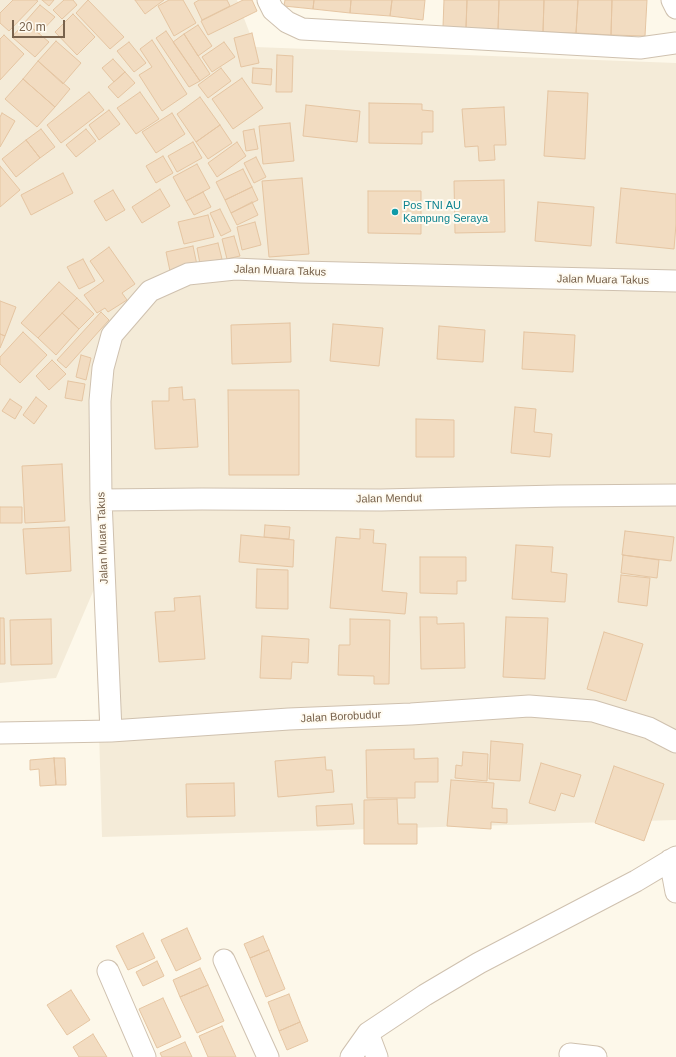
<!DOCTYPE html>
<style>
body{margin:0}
#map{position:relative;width:676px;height:1057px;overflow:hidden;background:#fdf8ea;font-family:Arial,sans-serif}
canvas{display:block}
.scale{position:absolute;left:12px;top:20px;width:53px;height:18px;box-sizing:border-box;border:2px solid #78624c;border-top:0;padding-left:5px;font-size:12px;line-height:14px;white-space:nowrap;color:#78624c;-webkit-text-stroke:3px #fffbf1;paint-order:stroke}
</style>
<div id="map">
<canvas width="676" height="1057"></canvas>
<div class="scale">20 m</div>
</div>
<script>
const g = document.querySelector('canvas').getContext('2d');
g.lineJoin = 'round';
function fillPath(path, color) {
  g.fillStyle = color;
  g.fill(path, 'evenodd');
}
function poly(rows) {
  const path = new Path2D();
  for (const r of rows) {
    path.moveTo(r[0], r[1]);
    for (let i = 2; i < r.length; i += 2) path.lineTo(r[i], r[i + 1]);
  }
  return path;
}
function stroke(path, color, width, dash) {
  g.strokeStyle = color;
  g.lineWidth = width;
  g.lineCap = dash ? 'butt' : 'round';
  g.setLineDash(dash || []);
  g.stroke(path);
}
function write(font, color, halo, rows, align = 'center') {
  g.font = font + ' Arial,sans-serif';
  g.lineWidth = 4;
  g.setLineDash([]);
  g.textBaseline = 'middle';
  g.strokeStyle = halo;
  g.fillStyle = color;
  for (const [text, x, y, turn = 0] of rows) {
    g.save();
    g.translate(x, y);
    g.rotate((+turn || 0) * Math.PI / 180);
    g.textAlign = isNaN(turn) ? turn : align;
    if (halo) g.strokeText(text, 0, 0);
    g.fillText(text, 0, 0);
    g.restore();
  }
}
fillPath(poly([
 [0,0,237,0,255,47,676,63,676,820,102,837,95,587,56,678,0,683]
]), '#f4ebd8');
const building = poly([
 [13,0,36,0,38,1,9,31,0,23,0,13,13,0],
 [42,0,54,0,49,6,42,0],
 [64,0,73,0,77,5,62,19,53,10,64,0],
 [88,0,124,37,110,49,76,13,88,0],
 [135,0,164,0,145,14,135,0],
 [169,0,183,0,196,23,174,36,158,6,169,0],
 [199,0,227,0,230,6,202,20,194,3,199,0],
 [243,0,252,0,257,11,208,35,201,21,243,0],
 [285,0,314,0,313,9,284,6,285,0],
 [314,0,351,0,350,13,313,9,314,0],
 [351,0,392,0,390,16,350,13,351,0],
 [392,0,425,0,423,20,390,16,392,0],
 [444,0,467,0,466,28,443,27,444,0],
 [467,0,499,0,498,30,466,28,467,0],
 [499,0,544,0,543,32,498,30,499,0],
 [544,0,578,0,576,33,543,32,544,0],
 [578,0,612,0,611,35,576,33,578,0],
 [612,0,647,0,645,36,611,35,612,0],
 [40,5,55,17,39,34,25,22,40,5],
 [73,14,95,37,77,55,55,32,73,14],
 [25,22,49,42,35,57,12,37,25,22],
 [198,25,212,46,198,56,184,34,198,25],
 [166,31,200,81,189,87,156,38,166,31],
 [252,33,259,63,241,67,234,38,252,33],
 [184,34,210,74,200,81,173,42,184,34],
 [4,35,24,54,0,80,0,39,4,35],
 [152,40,187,94,162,111,139,75,152,67,140,49,152,40],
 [56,41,81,63,63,84,38,61,56,41],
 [129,42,146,63,134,72,117,51,129,42],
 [224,42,235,57,212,72,202,57,224,42],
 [277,55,293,56,292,92,276,92,277,55],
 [113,59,125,72,114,82,102,68,113,59],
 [38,61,70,89,55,107,23,79,38,61],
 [221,68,231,81,208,98,198,85,221,68],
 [253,68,272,69,271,85,252,83,253,68],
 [125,72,135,83,118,98,108,87,125,72],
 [242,78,263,108,233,129,212,99,242,78],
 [23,79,55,107,37,127,5,99,23,79],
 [548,91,588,93,585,159,544,156,548,91],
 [89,92,104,110,61,143,47,125,89,92],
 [140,92,159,119,136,134,117,108,140,92],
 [200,97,220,125,196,142,177,114,200,97],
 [369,103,422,104,422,110,433,111,433,132,422,132,422,144,369,143,369,103],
 [306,105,360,111,357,142,303,136,306,105],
 [504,107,506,145,494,145,495,160,479,161,478,146,465,147,462,109,504,107],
 [109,110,120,124,99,140,89,125,109,110],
 [2,113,15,121,0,147,0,117,2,113],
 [172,113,185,134,156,153,142,132,172,113],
 [290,123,294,161,263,164,259,126,290,123],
 [220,125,232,143,208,159,196,142,220,125],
 [41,129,55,147,40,158,26,140,41,129],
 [86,129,96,141,76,157,66,145,86,129],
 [254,129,258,149,246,151,243,131,254,129],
 [26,140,40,158,16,177,2,159,26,140],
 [193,142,202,158,177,172,168,156,193,142],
 [237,142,246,156,217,177,208,163,237,142],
 [163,156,173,173,156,183,146,166,163,156],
 [256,157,266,177,254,183,244,163,256,157],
 [197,164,210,188,186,201,173,177,197,164],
 [0,166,20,190,0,207,0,166],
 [243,169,252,187,225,200,216,182,243,169],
 [63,173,73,193,31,215,21,195,63,173],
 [302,178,309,254,269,257,262,181,302,178],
 [504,180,505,232,455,233,454,181,504,180],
 [252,187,258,200,231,213,225,200,252,187],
 [621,188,676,194,676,224,674,249,616,243,621,188],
 [160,189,170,206,142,223,132,207,160,189],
 [113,190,125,210,106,221,94,201,113,190],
 [368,191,421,191,421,234,368,233,368,191],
 [203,192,211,207,194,215,186,201,203,192],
 [252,202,258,215,237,225,231,213,252,202],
 [538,202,594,207,591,246,535,241,538,202],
 [220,209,231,231,221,236,210,213,220,209],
 [208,215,214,237,184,244,178,222,208,215],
 [255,222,261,245,242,250,237,227,255,222],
 [234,236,240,256,227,259,222,239,234,236],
 [218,243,222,259,200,264,197,248,218,243],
 [193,246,197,265,170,271,166,252,193,246],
 [109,247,135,284,122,293,127,300,108,312,105,308,97,313,84,295,104,281,90,261,109,247],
 [83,259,95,281,79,289,67,267,83,259],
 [59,282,77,298,38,338,21,323,59,282],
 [77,298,94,314,79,329,62,313,77,298],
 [0,301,16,307,5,336,0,334,0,301],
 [101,312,109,320,66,368,57,360,101,312],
 [62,313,79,329,56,355,38,338,62,313],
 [290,323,291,362,232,364,231,325,290,323],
 [333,324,383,328,379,366,330,361,333,324],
 [439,326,485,330,483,362,437,359,439,326],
 [23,332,47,355,20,383,0,364,0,357,23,332],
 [524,332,575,335,573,372,522,369,524,332],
 [0,334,5,336,0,348,0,334],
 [81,355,91,358,86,380,76,377,81,355],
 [52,360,66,374,49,390,36,376,52,360],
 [68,381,85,384,82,401,65,398,68,381],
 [182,387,183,400,195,399,198,447,155,449,152,401,169,401,169,388,182,387],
 [228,390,299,390,299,475,229,475,228,390],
 [36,397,47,406,34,424,23,415,36,397],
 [10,399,22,407,15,419,2,411,10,399],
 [515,407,536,409,534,432,552,434,550,457,511,453,515,407],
 [416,419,454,420,454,457,416,457,416,419],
 [62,464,65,521,25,523,22,466,62,464],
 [0,507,22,507,22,523,0,523,0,507],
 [265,525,290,527,289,539,264,537,265,525],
 [69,527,71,571,26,574,23,529,69,527],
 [360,529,374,530,373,543,386,544,382,591,407,593,405,614,330,608,336,537,360,539,360,529],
 [625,531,674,537,671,561,622,555,625,531],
 [241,535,294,540,293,567,239,562,241,535],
 [516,545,553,547,551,572,567,574,565,602,512,599,516,545],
 [623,555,659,560,657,578,621,573,623,555],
 [420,557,466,557,466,581,457,581,457,594,420,593,420,557],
 [257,569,288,570,288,609,256,608,257,569],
 [621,575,650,578,647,606,618,602,621,575],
 [200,596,205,659,159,662,155,612,175,611,174,598,200,596],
 [420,617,437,617,437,624,464,623,465,668,421,669,420,617],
 [506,617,548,618,545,679,503,677,506,617],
 [0,618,4,618,5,664,0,664,0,618],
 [51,619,52,664,11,665,10,620,51,619],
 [350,619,390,620,389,684,374,684,374,676,338,675,339,645,350,645,350,619],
 [604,632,643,644,626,701,587,689,604,632],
 [262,636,309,639,308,663,292,662,291,679,260,678,262,636],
 [491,741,523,744,520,781,489,779,491,741],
 [414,749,414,759,438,758,438,782,415,782,415,798,367,798,366,750,414,749],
 [463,752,488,754,487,781,455,778,456,765,462,766,463,752],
 [325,757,326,770,332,770,334,792,278,797,275,761,325,757],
 [54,758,56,785,40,786,39,769,30,770,30,760,54,758],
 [54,758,65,758,66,785,56,785,54,758],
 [541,763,581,775,574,797,561,793,555,811,529,803,541,763],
 [614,766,664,784,644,841,595,823,614,766],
 [451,780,494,783,492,808,507,809,507,823,491,822,491,829,447,826,451,780],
 [234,783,235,816,187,817,186,784,234,783],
 [397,799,398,824,417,824,417,844,364,844,364,800,397,799],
 [352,804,354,824,317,826,316,806,352,804],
 [187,928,201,959,176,971,161,940,187,928],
 [143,933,155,958,128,970,116,946,143,933],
 [263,936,269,950,250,958,244,944,263,936],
 [269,950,285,989,266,997,250,958,269,950],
 [157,961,164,976,143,986,136,972,157,961],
 [200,968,208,985,180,997,173,980,200,968],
 [208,985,224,1021,197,1033,180,997,208,985],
 [71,990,90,1020,67,1035,47,1005,71,990],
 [289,994,300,1022,279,1031,268,1002,289,994],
 [163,998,181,1037,157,1048,139,1009,163,998],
 [300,1022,308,1041,287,1050,279,1031,300,1022],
 [222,1026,236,1057,208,1057,199,1036,222,1026],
 [93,1034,107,1057,79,1057,73,1047,93,1034],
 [185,1042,192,1057,162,1057,160,1053,185,1042]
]);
fillPath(building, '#f2dcc1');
stroke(building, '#e5c5a2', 1);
const minor = poly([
 [268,0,273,10,287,22,302,29,640,48,676,43],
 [672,0,676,8],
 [101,500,202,499,381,500,558,496,676,495],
 [111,731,101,500,100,401,103,368,112,335,150,291,188,274,235,269,301,272,676,281],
 [0,733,111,731,289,719,411,714,529,706,593,711,649,728,676,742],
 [670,860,676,892],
 [224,960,268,1057],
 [108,971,145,1057],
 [368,1033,377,1057],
 [570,1054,596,1057],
 [351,1057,368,1033,425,995,479,963,636,881,676,857]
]);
stroke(minor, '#cfc1af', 23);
stroke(minor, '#fff', 21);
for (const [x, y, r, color] of [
 [395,212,4,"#0f9aa8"]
]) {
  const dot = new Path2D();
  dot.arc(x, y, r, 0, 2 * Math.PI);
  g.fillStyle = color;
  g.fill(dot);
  stroke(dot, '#fffbf1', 1.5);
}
write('11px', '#0d838f', '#fffbf1', [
 ["Pos TNI AU",403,206],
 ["Kampung Seraya",403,219]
], 'left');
write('11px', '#78624c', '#fffbf1', [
 ["Jalan Muara Takus",280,271,2],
 ["Jalan Muara Takus",603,280,1],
 ["Jalan Mendut",389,499,-1],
 ["Jalan Muara Takus",103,538,-92],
 ["Jalan Borobudur",341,717,-3]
]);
</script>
